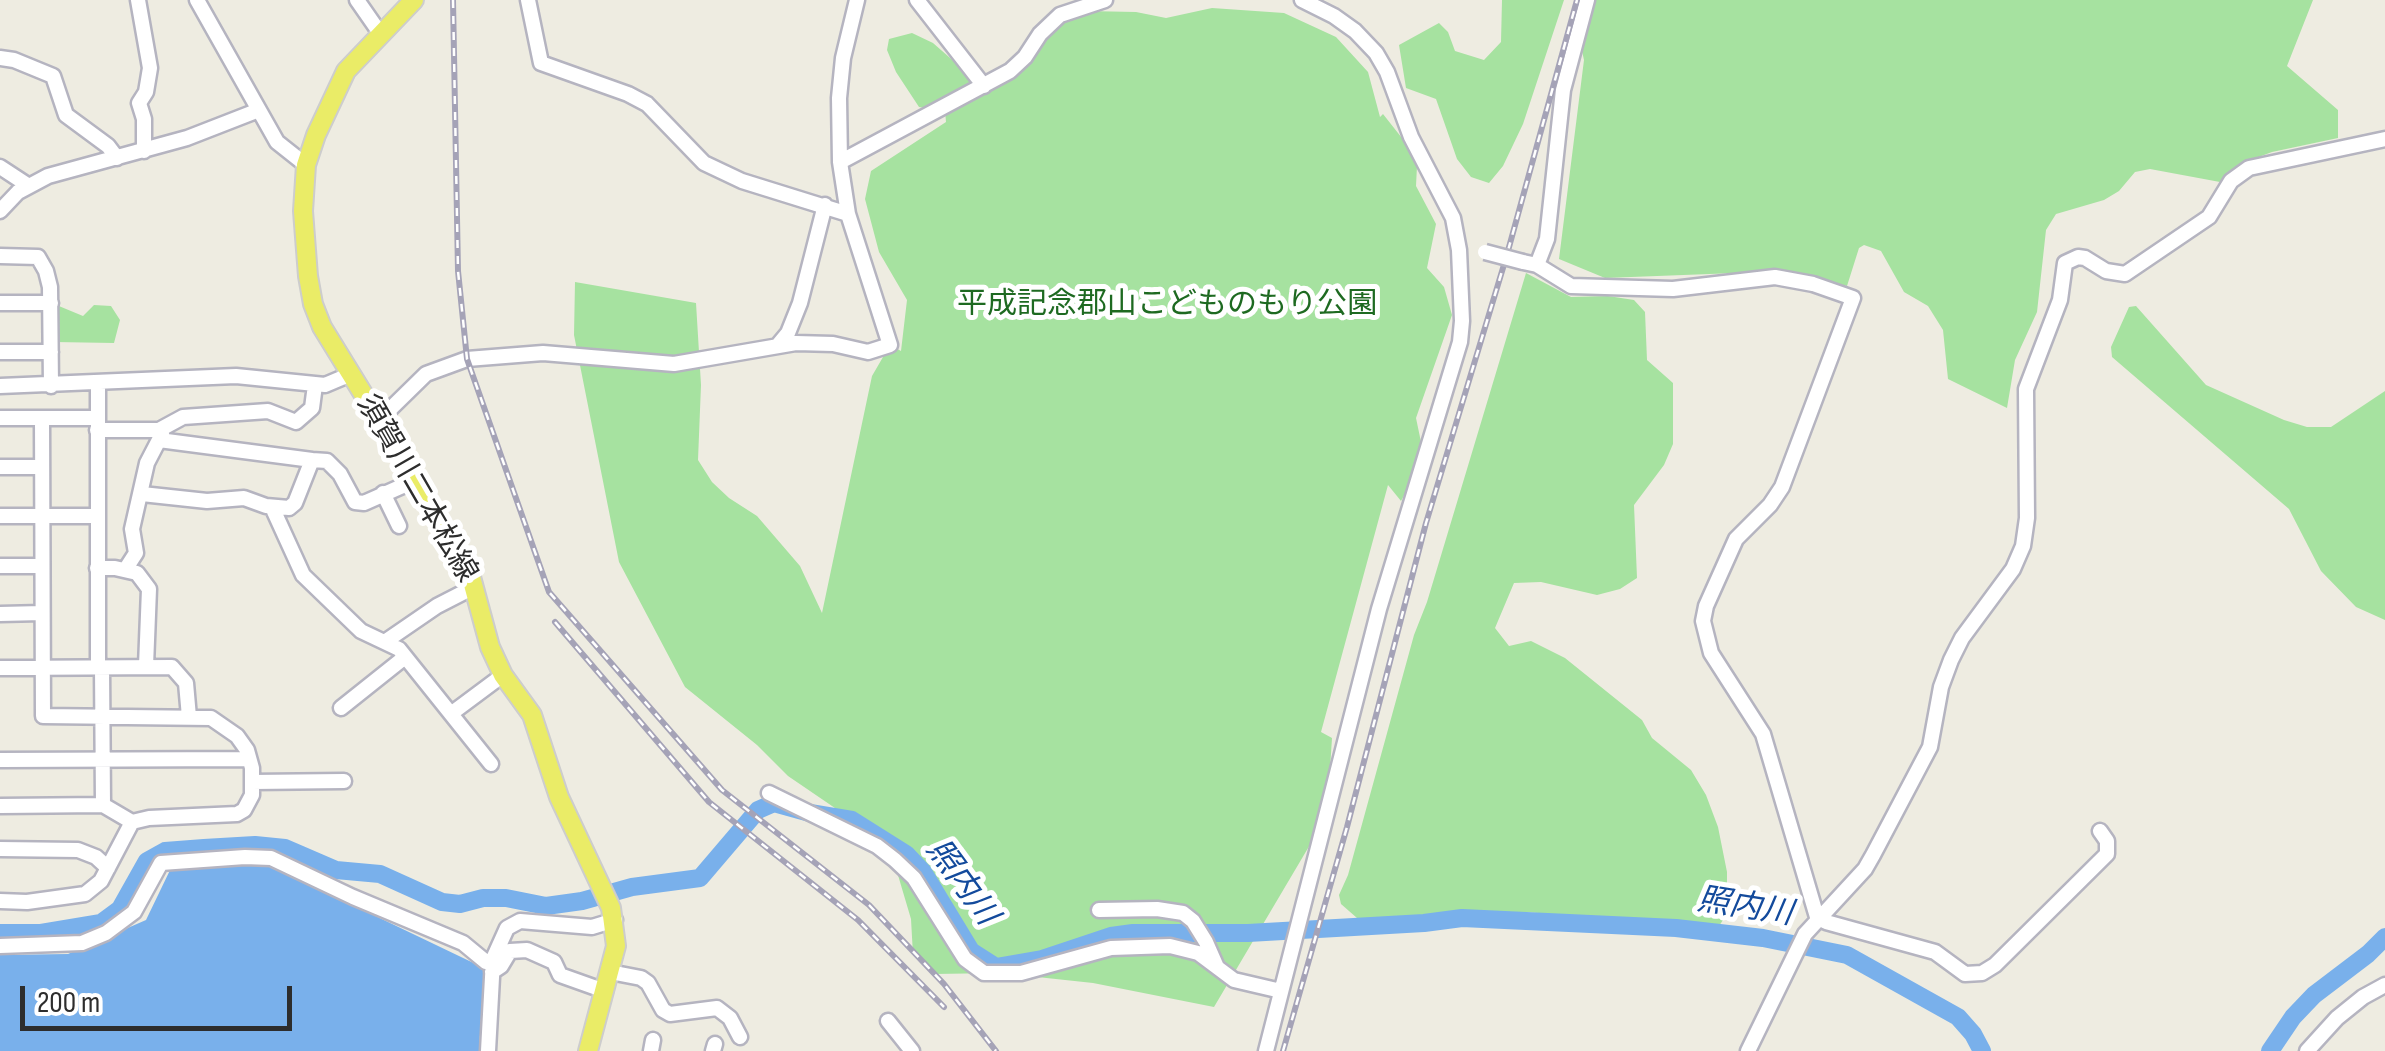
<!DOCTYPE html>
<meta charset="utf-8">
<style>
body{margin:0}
#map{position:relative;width:2385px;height:1051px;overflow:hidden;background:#eeece1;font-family:"Sofia Sans Condensed",sans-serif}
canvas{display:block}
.scale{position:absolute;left:20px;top:986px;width:272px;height:45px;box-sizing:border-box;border:5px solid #2d2d2d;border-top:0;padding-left:12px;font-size:30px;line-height:35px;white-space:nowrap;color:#2d2d2d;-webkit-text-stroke:8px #fff;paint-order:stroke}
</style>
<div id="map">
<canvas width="2385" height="1051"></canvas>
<div class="scale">200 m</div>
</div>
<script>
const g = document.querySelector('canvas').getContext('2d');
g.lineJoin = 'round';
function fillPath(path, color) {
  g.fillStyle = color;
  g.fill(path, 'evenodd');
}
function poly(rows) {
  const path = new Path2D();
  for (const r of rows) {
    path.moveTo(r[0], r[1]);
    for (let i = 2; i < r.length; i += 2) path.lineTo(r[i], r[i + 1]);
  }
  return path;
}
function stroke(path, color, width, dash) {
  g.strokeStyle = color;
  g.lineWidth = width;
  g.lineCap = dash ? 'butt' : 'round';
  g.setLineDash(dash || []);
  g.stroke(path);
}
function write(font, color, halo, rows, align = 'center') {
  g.font = font + ' "Sofia Sans Condensed","Noto Sans JP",sans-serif';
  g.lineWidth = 10;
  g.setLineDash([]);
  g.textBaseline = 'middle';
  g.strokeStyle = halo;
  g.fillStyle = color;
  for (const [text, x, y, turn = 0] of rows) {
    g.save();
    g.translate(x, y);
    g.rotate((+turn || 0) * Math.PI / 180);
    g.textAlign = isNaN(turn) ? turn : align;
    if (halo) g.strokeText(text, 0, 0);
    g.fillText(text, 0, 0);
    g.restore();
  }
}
fillPath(poly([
 [1502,0,1564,0,1523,124,1503,166,1489,183,1471,177,1457,159,1436,99,1406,88,1399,45,1439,23,1448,32,1455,51,1484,60,1501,42],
 [1596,0,2313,0,2287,66,2338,110,2338,138,2272,152,2240,164,2220,182,2150,169,2135,172,2119,191,2104,200,2056,214,2046,230,2037,312,2015,360,2007,408,1948,379,1943,330,1928,306,1904,292,1881,251,1864,245,1859,248,1847,286,1788,271,1605,278,1559,259,1584,60,1582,51],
 [1212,8,1284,13,1336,37,1368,72,1380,117,1383,114,1409,147,1417,166,1416,186,1436,224,1427,268,1444,287,1452,315,1416,418,1421,442,1417,472,1401,501,1388,485,1321,732,1332,738,1327,816,1214,1007,1093,983,1000,973,934,974,913,955,911,919,895,865,876,836,788,776,757,745,685,687,619,562,574,335,575,282,696,303,701,385,698,460,712,482,729,498,757,516,800,566,822,613,872,376,890,345,901,351,907,300,879,252,865,199,871,171,946,122,945,111,919,107,896,72,887,50,889,39,912,33,933,43,989,92,999,87,1057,26,1086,11,1136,12,1166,18],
 [1526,273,1571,297,1608,296,1634,300,1645,312,1647,360,1673,383,1673,444,1664,465,1634,505,1637,578,1620,589,1597,595,1541,582,1514,583,1495,628,1509,646,1531,641,1565,658,1642,720,1652,738,1691,770,1706,795,1718,827,1727,872,1727,914,1717,929,1527,912,1401,924,1357,918,1341,904,1339,895,1348,875,1414,635,1427,602],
 [54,304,83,316,94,305,111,306,120,320,114,343,54,342],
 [2136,306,2206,385,2284,420,2307,427,2331,427,2385,391,2385,620,2356,607,2321,571,2289,509,2112,357,2111,347,2129,307]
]), '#a6e2a0');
fillPath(poly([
 [265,863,484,968,479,1051,0,1051,0,955,68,954,146,920,172,866]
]), '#79b0eb');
stroke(poly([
 [0,933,41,933,101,923,120,909,147,861,165,851,204,848,255,845,285,848,336,870,380,874,442,902,460,904,483,898,506,898,546,906,582,901,632,887,700,878,758,810,774,803,810,813,852,820,906,854,923,872,971,951,996,967,1042,959,1111,936,1133,933,1248,933,1424,923,1462,918,1676,928,1763,938,1847,955,1958,1017,1973,1034,1982,1051],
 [2270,1051,2293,1017,2314,995,2368,954,2385,937]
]), '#79b0eb', 18);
const minor = poly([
 [138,0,150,68,146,92,139,103,144,119,144,151],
 [197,0,277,142,306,165],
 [357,0,380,33],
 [528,0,541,63,628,94,647,104,704,163,742,181,848,214],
 [917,0,984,86],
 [0,58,14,60,53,76,66,115,108,146,117,158],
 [840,162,1010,71,1025,57,1040,34,1060,15,1105,0],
 [0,167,29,186],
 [0,211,18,192,48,176,187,138,259,110],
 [0,256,38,257,46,271,50,287,51,386],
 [1523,262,1537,265,1571,286,1673,289,1775,277,1813,284,1853,298,1782,487,1770,505,1736,539,1706,606,1703,621,1711,653,1763,734,1817,917,1826,922,1935,952,1965,974,1982,973,1995,965,2107,854,2107,841,2100,831],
 [1537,265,1547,239,1563,90,1587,0],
 [0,303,51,303],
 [778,345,788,333,800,303,825,205],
 [0,352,51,352],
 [0,386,236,376,325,385,351,374],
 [0,418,98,418],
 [378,421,426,374,467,359,543,353,674,364,796,343,833,344,868,352,890,345,848,214,840,162,839,98,843,58,857,0],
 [97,430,159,430,183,417,268,411,296,422,312,408,315,385],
 [159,440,312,460],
 [0,467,42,467],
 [383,493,399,526],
 [142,494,207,501,244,498,266,506,289,508,295,503,312,460,327,461,340,474,355,502,364,503,416,480],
 [272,507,303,575,361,631,399,649,491,764],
 [0,516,98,516],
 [0,566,42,566],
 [97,568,115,568,137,573,149,589,146,666],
 [125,570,136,553,132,529,147,463,162,434],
 [0,614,42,613],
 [386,641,437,606,474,587],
 [102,667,103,805,132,822],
 [0,668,172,667,186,683,189,717],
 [98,668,98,383],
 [341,708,405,657],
 [452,713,503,675],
 [0,760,249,759],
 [252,782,344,781],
 [769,793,877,846,895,860,914,878,965,959,984,973,1021,973,1111,948,1170,946,1198,953,1234,980,1281,991],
 [0,806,103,805],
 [0,849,78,850,96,857,108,868],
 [0,901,27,902,85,894,101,881,132,822,149,818,237,814,244,810,252,795,252,768,247,750,237,736,211,718,43,716,42,418],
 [1099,910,1157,909,1183,913,1193,921,1206,942,1217,967],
 [0,946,82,943,106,933,134,912,161,863,245,857,271,858,353,897,463,943,486,962,493,963],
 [492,972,501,966,510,951,527,950,554,962,560,975,605,991],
 [610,972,641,978,648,983,663,1010,670,1014,717,1008,730,1018,740,1037],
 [888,1021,912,1051],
 [488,1051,493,959,507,928,520,921,592,927,615,920],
 [651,1051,653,1040],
 [713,1051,715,1044],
 [1266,1051,1379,609,1460,342,1462,321,1459,250,1453,218,1411,137,1387,72,1376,53,1355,31,1334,16,1302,0],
 [1748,1051,1805,934,1865,869,1873,855,1930,747,1941,687,1951,660,1962,638,2013,569,2023,546,2027,518,2026,389,2060,300,2065,263,2078,257,2085,258,2106,271,2125,274,2209,217,2231,181,2249,168,2385,139],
 [2307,1051,2337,1018,2363,997,2385,985]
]);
const major = poly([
 [414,0,346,71,316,135,306,165,303,211,308,276,313,304,322,327,426,496,471,577,490,647,503,675,532,715,559,797,611,908,616,946,588,1051]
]);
stroke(minor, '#b5b4c0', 19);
stroke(major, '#cdcdcd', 22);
stroke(minor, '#fff', 14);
stroke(major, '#eaec67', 18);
const rail = poly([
 [453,0,458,271,467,359,549,592,722,790,869,905,944,984,996,1051],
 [555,622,709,802,858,920,944,1007],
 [1283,1051,1347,827,1426,523,1506,258,1577,0]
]);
stroke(rail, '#a5a3b7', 6);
stroke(rail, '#fff', 2.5, [8]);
const minorBridge = poly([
 [1485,252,1523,262]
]);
stroke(minorBridge, '#b5b4c0', 19, []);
stroke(minorBridge, '#fff', 14);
write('30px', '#1e6a21', '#fff', [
 ["平成記念郡山こどものもり公園",1167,305]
]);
write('30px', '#2d2d2d', '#fff', [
 ["須賀川二本松線",416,489,60]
]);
write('italic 32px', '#134a9c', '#fff', [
 ["照内川",961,883,54],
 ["照内川",1745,908,9]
]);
</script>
